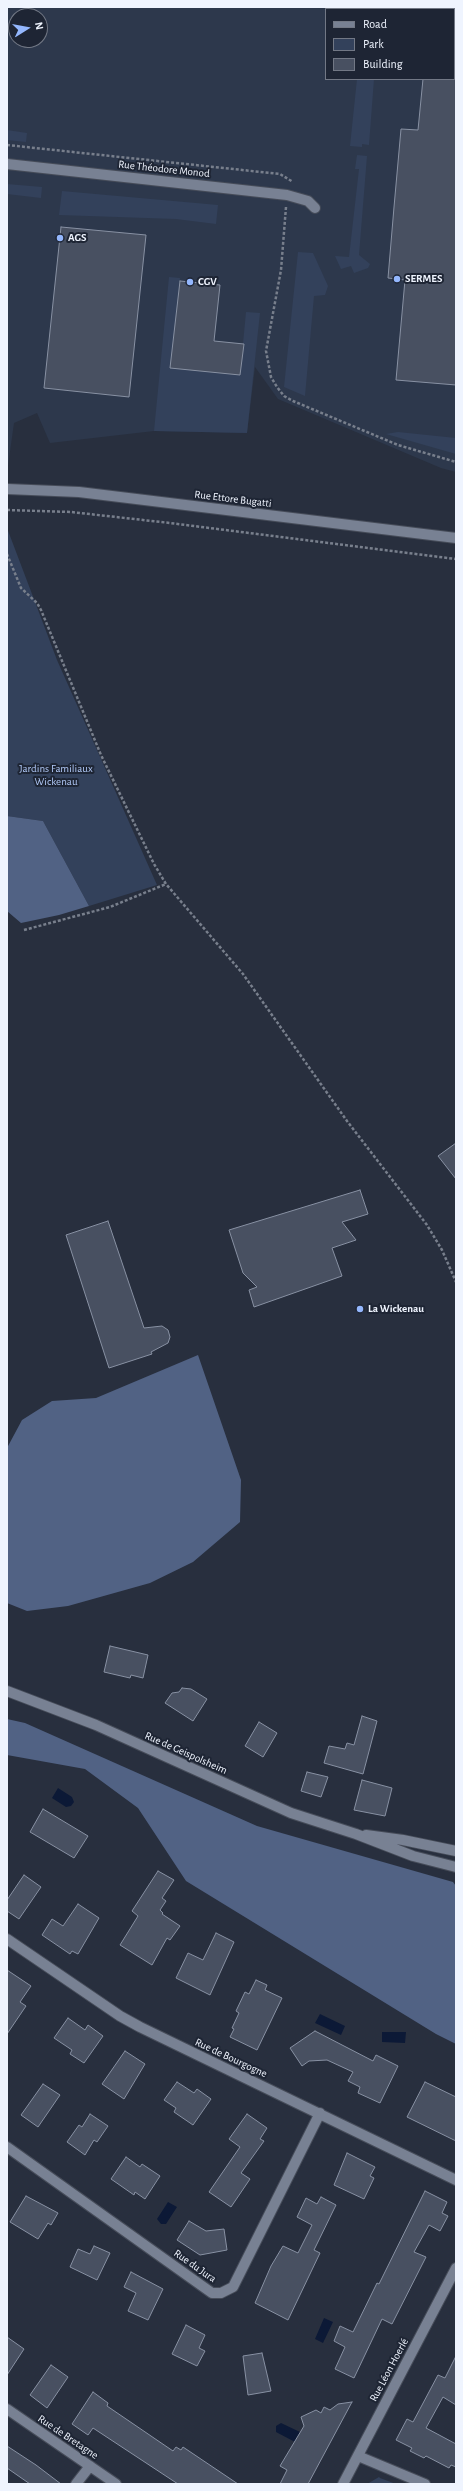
<!DOCTYPE html>
<meta charset="utf-8">
<style>
body{margin:0}
#map{position:relative;width:463px;height:2491px;overflow:hidden;background:#282f3e;font-family:"Alegreya Sans",sans-serif}
canvas{display:block}
.frame{position:absolute;inset:0;border:8px solid #eff4fe;pointer-events:none}
.legend{position:absolute;left:325px;top:8px;width:130px;height:72px;box-sizing:border-box;background:#1e2534;border:1px solid #727885;margin:0;padding:5px 7px;list-style:none;font-size:12px;color:#eff4fe}
.legend li{display:flex;align-items:center;gap:8px;height:20px}
.legend b{width:20px;border:1px solid #727885}
.north{position:absolute;left:8px;top:8px;width:40px;height:40px;box-sizing:border-box;background:#1e2534;border:1px solid #727885;border-radius:50%;rotate:79deg;font-size:11px;font-weight:700;line-height:16px;text-align:center;color:#eff4fe}
.north::after{content:'';display:block;margin:auto;width:14px;height:18px;background:#94b7fd;clip-path:polygon(50% 0,100% 100%,50% 72%,0 100%)}
</style>
<div id="map">
<canvas width="463" height="2491"></canvas>
<div class="frame"></div>
<ul class="legend">
<li><b style="height:5px;background:#788193"></b>Road</li>
<li><b style="height:11px;background:#33415b"></b>Park</li>
<li><b style="height:11px;background:#485061"></b>Building</li>
</ul>
<div class="north">N</div>
</div>
<script>
const g = document.querySelector('canvas').getContext('2d');
g.lineJoin = 'round';
function fillPath(path, color) {
  g.fillStyle = color;
  g.fill(path, 'evenodd');
}
function poly(rows) {
  const path = new Path2D();
  for (const r of rows) {
    path.moveTo(r[0], r[1]);
    for (let i = 2; i < r.length; i += 2) path.lineTo(r[i], r[i + 1]);
  }
  return path;
}
function stroke(path, color, width, dash) {
  g.strokeStyle = color;
  g.lineWidth = width;
  g.lineCap = dash ? 'butt' : 'round';
  g.setLineDash(dash || []);
  g.stroke(path);
}
function write(font, color, halo, rows, align = 'center') {
  g.font = font + ' "Alegreya Sans",sans-serif';
  g.lineWidth = 4;
  g.setLineDash([]);
  g.textBaseline = 'middle';
  g.strokeStyle = halo;
  g.fillStyle = color;
  for (const [text, x, y, turn = 0] of rows) {
    g.save();
    g.translate(x, y);
    g.rotate((+turn || 0) * Math.PI / 180);
    g.textAlign = isNaN(turn) ? turn : align;
    if (halo) g.strokeText(text, 0, 0);
    g.fillText(text, 0, 0);
    g.restore();
  }
}
fillPath(poly([
 [7,7,456,7,456,472,441,468,278,399,255,367,247,433,154,431,50,443,37,413,14,423,7,473],
 [326,9,454,9,454,79,326,79],
 [16,16,40,16,40,40,16,40]
]), '#2d384c');
fillPath(poly([
 [414,7,456,7,456,16,454,16,454,9,414,9],
 [357,79,374,79,369,145,362,144,362,147,350,146],
 [7,130,27,133,26,142,7,140],
 [357,155,367,156,359,255,370,264,368,268,354,273,351,266,341,269,335,256,349,257,359,169,355,169],
 [7,184,42,187,41,198,7,194],
 [62,191,218,205,216,224,176,219,59,215],
 [298,252,313,253,328,286,325,295,314,296,305,396,284,387],
 [169,277,180,278,171,368,240,375,246,312,260,313,247,433,154,431],
 [398,432,456,438,456,454,386,434],
 [7,528,57,660,157,885,89,906,43,821,7,816],
 [379,2477,380,2478,396,2484,367,2484]
]), '#33415b');
fillPath(poly([
 [7,816,43,821,89,906,59,915,21,923,7,911],
 [198,1355,241,1480,240,1522,193,1562,150,1583,68,1606,27,1611,7,1603,7,1448,22,1420,52,1401,96,1398],
 [7,1719,25,1723,257,1826,453,1882,456,1886,456,2044,436,2034,186,1881,138,1808,85,1769,7,1755]
]), '#516284');
fillPath(poly([
 [58,1788,72,1797,74,1802,71,1806,66,1807,52,1798],
 [320,2014,345,2026,341,2035,315,2023],
 [382,2032,406,2032,405,2043,382,2042],
 [168,2202,177,2207,166,2224,161,2224,157,2219],
 [324,2318,333,2322,323,2343,315,2339],
 [281,2423,300,2432,295,2442,276,2432,276,2426]
]), '#0c1936');
const building = poly([
 [423,79,456,79,456,385,396,380,405,280,388,278,394,207,401,129,418,130,423,79],
 [61,227,146,235,129,397,44,388,61,227],
 [180,281,220,285,214,341,244,344,240,375,170,368,180,281],
 [456,1143,456,1179,438,1156,456,1143],
 [360,1190,368,1214,342,1222,356,1240,332,1248,342,1276,254,1307,249,1290,257,1287,243,1273,229,1230,360,1190],
 [108,1221,144,1328,162,1326,168,1330,170,1337,168,1343,151,1352,152,1354,109,1368,66,1235,108,1221],
 [110,1646,148,1655,143,1678,131,1675,130,1678,104,1672,110,1646],
 [182,1688,191,1689,207,1699,193,1721,165,1703,172,1693,179,1692,182,1688],
 [362,1716,377,1721,363,1774,324,1763,329,1746,345,1749,347,1743,354,1745,362,1716],
 [259,1722,277,1733,263,1757,245,1746,259,1722],
 [307,1772,328,1777,321,1797,301,1791,307,1772],
 [362,1780,392,1788,385,1816,354,1810,362,1780],
 [43,1809,88,1836,74,1858,30,1832,43,1809],
 [158,1871,174,1880,162,1898,166,1901,160,1910,163,1913,162,1914,180,1926,170,1940,167,1938,152,1965,120,1945,138,1916,132,1911,158,1871],
 [24,1875,41,1887,19,1919,7,1911,7,1900,24,1875],
 [78,1904,99,1918,78,1954,72,1951,70,1954,42,1935,52,1919,63,1926,78,1904],
 [216,1933,234,1942,210,1995,176,1978,188,1953,203,1960,216,1933],
 [7,1970,31,1986,20,2002,26,2006,7,2034,7,1970],
 [256,1980,267,1985,265,1990,282,1998,257,2050,230,2037,234,2029,232,2028,239,2013,236,2011,245,1992,249,1994,256,1980],
 [68,2018,85,2030,88,2025,103,2036,84,2063,70,2054,72,2050,54,2038,68,2018],
 [315,2031,373,2061,376,2055,398,2066,380,2103,358,2093,360,2087,348,2081,353,2072,327,2060,309,2061,302,2066,290,2048,315,2031],
 [125,2051,145,2064,124,2099,102,2084,125,2051],
 [177,2082,194,2093,197,2089,211,2099,193,2125,174,2112,176,2108,164,2100,177,2082],
 [425,2082,456,2097,456,2141,407,2117,425,2082],
 [43,2084,60,2095,38,2127,21,2115,43,2084],
 [90,2114,108,2126,97,2142,94,2140,85,2155,67,2142,79,2125,82,2127,90,2114],
 [247,2114,267,2128,260,2139,264,2141,241,2173,250,2179,231,2207,209,2192,240,2147,229,2139,247,2114],
 [347,2153,375,2167,370,2176,374,2178,364,2199,334,2185,347,2153],
 [126,2157,140,2167,142,2164,160,2176,145,2199,135,2192,134,2195,111,2179,126,2157],
 [425,2191,447,2202,442,2213,448,2216,440,2231,429,2225,414,2252,426,2257,392,2324,382,2319,354,2378,335,2369,345,2347,334,2341,340,2326,353,2332,377,2283,379,2284,425,2191],
 [26,2196,58,2213,51,2225,48,2223,38,2239,10,2222,26,2196],
 [321,2197,336,2205,314,2250,320,2253,288,2320,255,2303,271,2266,283,2246,298,2253,312,2225,297,2217,306,2198,317,2204,321,2197],
 [189,2221,206,2231,224,2229,227,2250,200,2255,177,2240,189,2221],
 [94,2246,110,2253,97,2280,70,2267,78,2249,90,2254,94,2246],
 [131,2272,163,2289,148,2320,128,2311,136,2293,124,2287,131,2272],
 [186,2325,205,2335,199,2348,205,2351,197,2366,172,2354,186,2325],
 [7,2337,24,2349,7,2375,7,2337],
 [262,2353,271,2391,248,2395,243,2356,262,2353],
 [456,2356,456,2405,443,2397,426,2428,456,2444,456,2467,451,2465,449,2468,426,2456,424,2458,410,2451,412,2448,396,2440,407,2419,413,2422,438,2375,445,2378,456,2356],
 [51,2365,68,2377,47,2408,30,2395,51,2365],
 [93,2392,108,2403,107,2406,173,2451,176,2447,181,2450,183,2447,238,2484,178,2484,93,2428,88,2435,72,2424,93,2392],
 [352,2402,308,2484,280,2484,287,2470,280,2466,304,2426,301,2417,316,2410,321,2413,324,2407,330,2410,338,2404,352,2402],
 [7,2446,36,2465,61,2484,30,2484,7,2468,7,2446]
]);
fillPath(building, '#485061');
stroke(building, '#8891a3', 1);
const street = poly([
 [7,164,287,195,308,201,315,208],
 [7,1939,120,2016,140,2027,456,2180],
 [7,2147,212,2293,221,2293,233,2287,320,2113],
 [7,2409,116,2484],
 [358,2456,425,2484],
 [76,2484,90,2466],
 [343,2484,456,2268]
]);
const secondary = poly([
 [7,489,79,492,456,538],
 [7,1691,96,1725,291,1813,356,1834,413,1856,456,1867],
 [366,1835,403,1840,456,1851]
]);
stroke(street, '#464c59', 12);
stroke(secondary, '#464c59', 12);
stroke(poly([
 [7,145,280,174,293,182],
 [286,207,281,270,266,351,271,377,277,387,284,396,293,401,398,445,456,462],
 [7,510,71,512,170,523,456,559],
 [7,554,21,588,37,603,41,610,101,755,154,864,166,884,243,974,347,1121,427,1225,442,1250,456,1282],
 [24,930,110,907,166,884]
]), '#787f8c', 2.5, [3, 2]);
stroke(street, '#788193', 10);
stroke(secondary, '#788193', 10);
for (const [x, y, r, color] of [
 [60,238,4,"#94b7fd"],
 [397,279,4,"#94b7fd"],
 [190,282,4,"#94b7fd"],
 [360,1309,4,"#94b7fd"]
]) {
  const dot = new Path2D();
  dot.arc(x, y, r, 0, 2 * Math.PI);
  g.fillStyle = color;
  g.fill(dot);
  stroke(dot, '#1e2534', 1.5);
}
write('11px', '#eff4fe', '#1e2534', [
 ["Rue Théodore Monod",164,169,6],
 ["Rue Ettore Bugatti",233,499,7],
 ["Rue de Geispolsheim",186,1753,24],
 ["Rue de Bourgogne",231,2058,25],
 ["Rue du Jura",195,2266,35],
 ["Rue Léon Hoerlé",389,2370,-62],
 ["Rue de Bretagne",68,2437,34]
]);
write('bold 11px', '#eff4fe', '#1e2534', [
 ["AGS",68,238],
 ["SERMES",405,279],
 ["CGV",198,282],
 ["La Wickenau",368,1309]
], 'left');
write('11px', '#b2caf9', '#1e2534', [
 ["Jardins Familiaux",56,769],
 ["Wickenau",56,782]
]);
</script>
